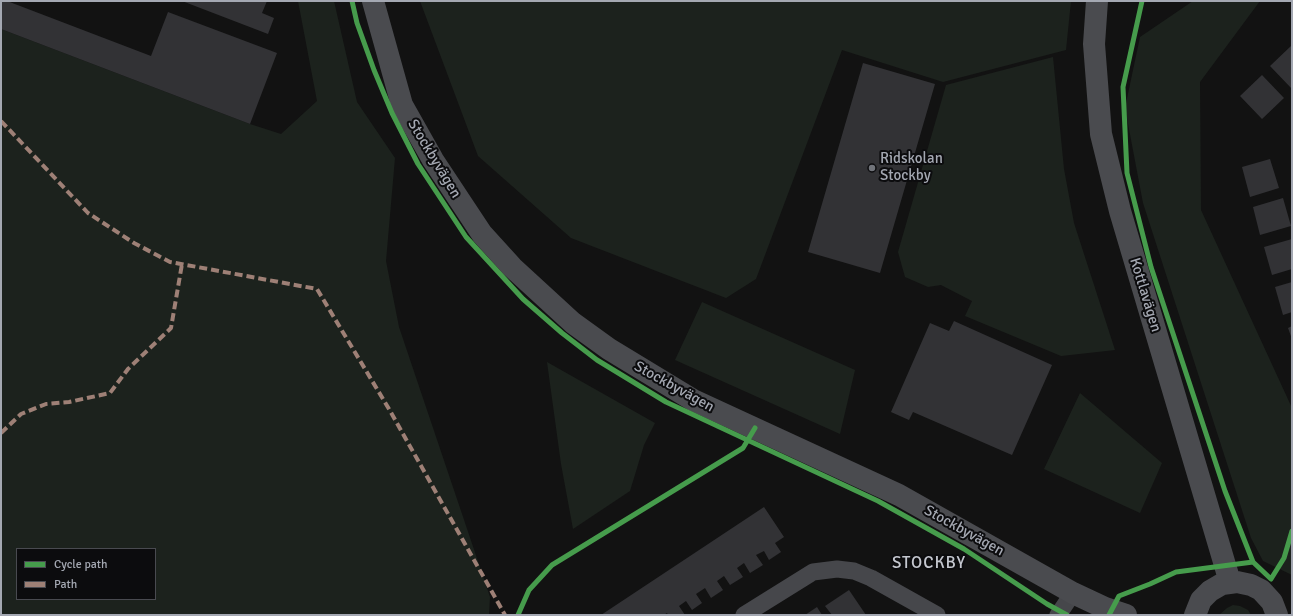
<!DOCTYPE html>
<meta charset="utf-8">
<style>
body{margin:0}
#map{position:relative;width:1293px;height:616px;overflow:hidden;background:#121212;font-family:Signika,sans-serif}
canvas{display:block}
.frame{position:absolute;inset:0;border:2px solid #a4a8b2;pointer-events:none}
.legend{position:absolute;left:16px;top:548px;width:140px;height:52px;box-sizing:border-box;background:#0c0c0e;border:1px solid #494a50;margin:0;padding:5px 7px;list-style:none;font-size:12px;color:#a4a8b2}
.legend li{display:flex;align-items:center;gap:8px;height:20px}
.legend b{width:20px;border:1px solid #494a50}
</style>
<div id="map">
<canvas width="1293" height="616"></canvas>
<div class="frame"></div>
<ul class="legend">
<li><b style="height:5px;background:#469c4c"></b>Cycle path</li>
<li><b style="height:5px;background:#9e8076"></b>Path</li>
</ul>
</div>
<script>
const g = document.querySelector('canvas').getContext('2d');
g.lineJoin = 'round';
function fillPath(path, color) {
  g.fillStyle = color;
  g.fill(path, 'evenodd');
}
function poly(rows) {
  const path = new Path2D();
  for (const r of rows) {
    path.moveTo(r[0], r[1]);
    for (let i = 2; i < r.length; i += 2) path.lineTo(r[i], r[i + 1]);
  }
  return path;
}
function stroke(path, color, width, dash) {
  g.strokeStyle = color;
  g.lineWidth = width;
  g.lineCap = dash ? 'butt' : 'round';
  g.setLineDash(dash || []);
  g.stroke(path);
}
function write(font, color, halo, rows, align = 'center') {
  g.font = font + ' Signika,sans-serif';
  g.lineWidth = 4;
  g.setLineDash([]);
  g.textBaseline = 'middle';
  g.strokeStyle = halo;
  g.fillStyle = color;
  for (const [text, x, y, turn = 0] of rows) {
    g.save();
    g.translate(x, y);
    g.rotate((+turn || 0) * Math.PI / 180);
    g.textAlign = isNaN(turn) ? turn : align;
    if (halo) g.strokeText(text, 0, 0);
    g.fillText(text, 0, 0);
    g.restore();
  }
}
fillPath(poly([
 [298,1,334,1,357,102,395,158,386,261,399,327,490,597,489,615,1,615,1,29,250,124,281,134,317,101],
 [17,549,155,549,155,599,17,599],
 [420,1,1071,1,1066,50,943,82,842,50,756,279,726,298,571,238,478,156],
 [1193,1,1260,1,1200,82,1201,210,1292,408,1292,575,1263,561,1251,538,1143,203,1125,108,1140,37],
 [1053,57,1064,169,1074,223,1115,350,1061,356,965,316,972,301,941,285,928,287,905,277,898,252,946,85],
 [702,302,855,370,840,434,675,360],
 [547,362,655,423,644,445,630,491,573,529,561,464],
 [1080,393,1162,463,1140,513,1044,469],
 [1233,605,1240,606,1248,610,1251,615,1219,615,1227,608]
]), '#1c221d');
fillPath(poly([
 [1,1,7,1,151,56,168,12,277,53,250,124,1,29],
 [182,1,267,1,262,13,274,18,268,34],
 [1291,46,1292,47,1292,89,1270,66],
 [863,63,935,84,880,273,808,252],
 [1262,75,1284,98,1262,119,1240,96],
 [1270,159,1279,188,1250,197,1242,167],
 [1283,198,1291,226,1260,235,1253,207],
 [1292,239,1292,269,1272,275,1264,247],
 [1292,282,1292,312,1283,315,1275,287],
 [954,321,1052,365,1012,455,913,412,909,420,891,412,930,323,949,331],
 [1292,326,1292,339,1288,328],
 [764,507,784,537,775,543,781,552,769,560,764,551,756,555,763,565,750,573,744,563,737,568,743,577,730,585,724,576,717,581,723,590,711,598,705,588,696,594,702,603,692,610,686,601,679,606,685,615,668,615,667,613,664,615,601,615],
 [849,590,866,615,832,615,825,606],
 [817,607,822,615,805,615]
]), '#323235');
stroke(poly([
 [744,615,813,572,837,569,854,571,871,578,937,615],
 [1058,615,1073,593]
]), '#46474b', 17);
stroke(poly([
 [373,1,402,105,433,160,482,234,512,267,573,323,609,349,693,400,899,495,1073,593,1105,608,1126,615],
 [1097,1,1094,44,1101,134,1120,211,1230,582],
 [1195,615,1201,600,1210,591,1222,584,1237,582,1251,585,1261,590,1272,602,1277,615]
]), '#4a4b4f', 22);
stroke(poly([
 [1,121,88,213,134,243,170,262,317,289,389,409,505,615],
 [1,433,21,414,46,404,69,402,110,393,128,369,171,328,182,264]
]), '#9e8076', 4, [8, 4]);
stroke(poly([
 [352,1,357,23,374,70,392,113,418,164,466,237,523,299,562,333,597,360,666,402,878,501,964,549,1047,604,1067,615],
 [1142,1,1123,87,1127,173,1151,267,1225,491,1253,562],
 [518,615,529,590,552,565,743,448,755,428],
 [1109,615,1119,596,1150,584,1176,572,1253,562,1271,579,1284,558,1292,531]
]), '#469c4c', 5);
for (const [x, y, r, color] of [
 [872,168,4,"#71747a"]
]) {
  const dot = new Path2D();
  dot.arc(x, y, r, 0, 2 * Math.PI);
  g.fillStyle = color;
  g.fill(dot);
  stroke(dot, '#0c0c0e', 1.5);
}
write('15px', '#a4a8b2', '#0c0c0e', [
 ["Stockbyvägen",434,159,59],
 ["Kottlavägen",1145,295,73],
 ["Stockbyvägen",674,387,29],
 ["Stockbyvägen",964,531,29]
]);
write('15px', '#a4a8b2', '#0c0c0e', [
 ["Ridskolan",880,159],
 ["Stockby",880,176]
], 'left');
g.letterSpacing = '1px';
write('17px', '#c4c7cf', '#0c0c0e', [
 ["STOCKBY",929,564]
]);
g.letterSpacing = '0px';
</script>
